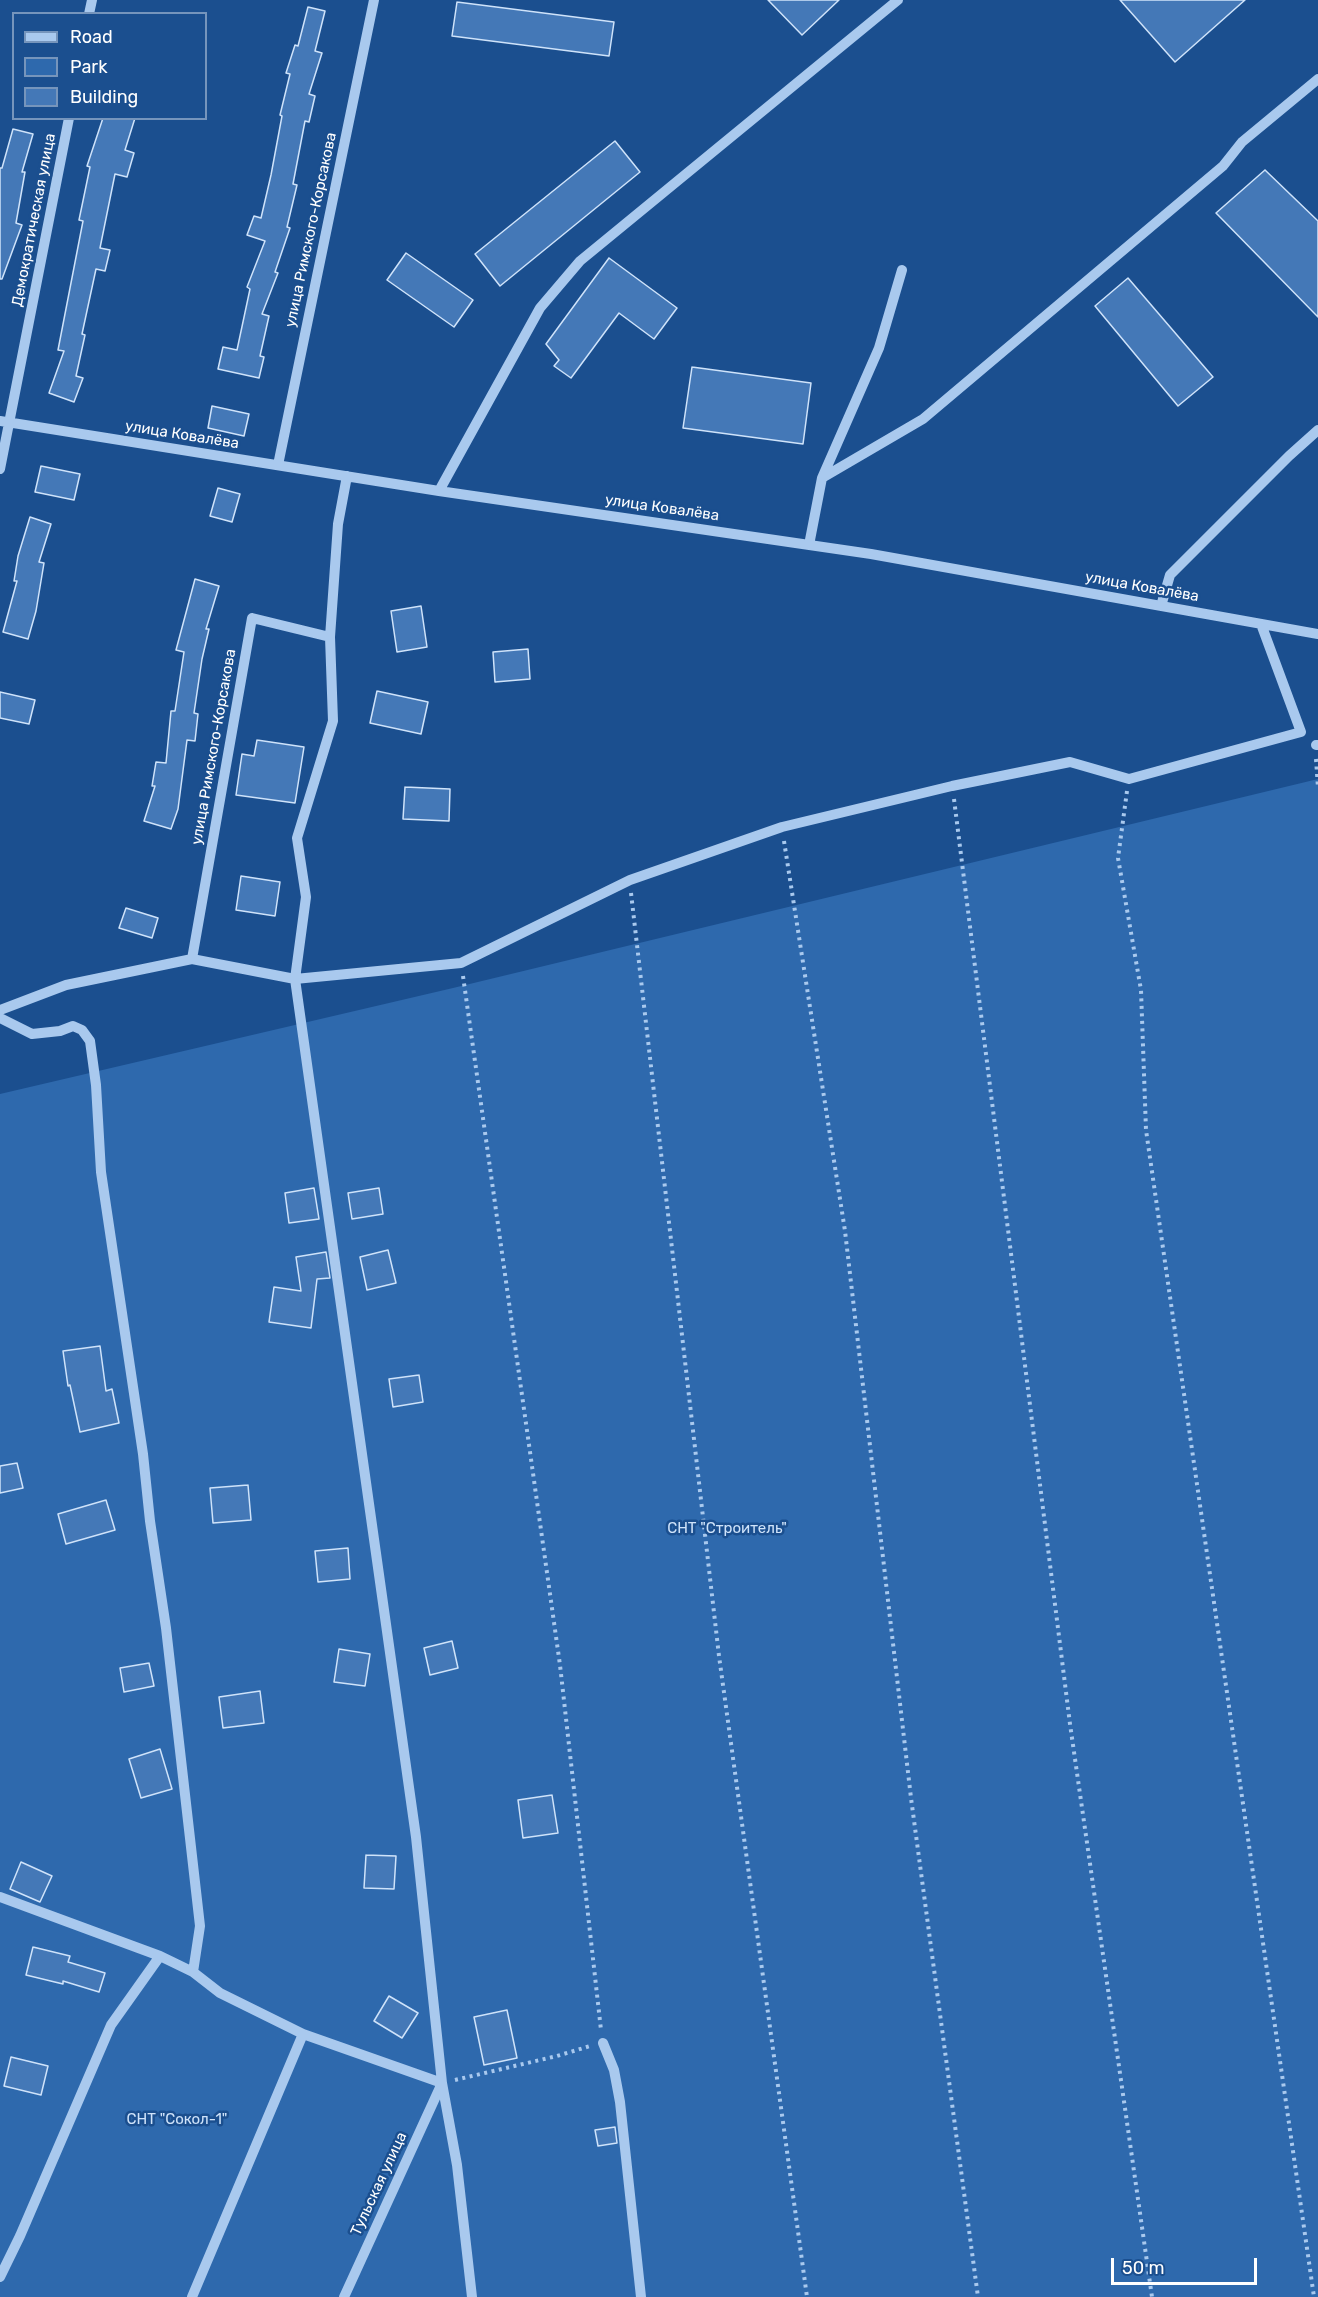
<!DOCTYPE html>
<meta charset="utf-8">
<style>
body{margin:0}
#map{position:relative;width:1318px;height:2297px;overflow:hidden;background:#1b4f8f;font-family:Rubik,sans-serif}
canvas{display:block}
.legend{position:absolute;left:12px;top:12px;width:195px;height:108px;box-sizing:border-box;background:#1b4f8f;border:2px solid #7695bc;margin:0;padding:8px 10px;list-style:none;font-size:18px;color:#fff}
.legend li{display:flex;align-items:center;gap:12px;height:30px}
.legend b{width:30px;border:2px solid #7695bc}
.scale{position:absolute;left:1111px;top:2258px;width:146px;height:27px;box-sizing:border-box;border:3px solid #fff;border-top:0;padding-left:8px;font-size:18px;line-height:21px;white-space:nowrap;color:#fff;-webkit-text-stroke:4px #1b4f8f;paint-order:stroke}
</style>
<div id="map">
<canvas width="1318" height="2297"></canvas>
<ul class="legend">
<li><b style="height:8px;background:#a9c9ee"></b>Road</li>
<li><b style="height:16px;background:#2e69ad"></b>Park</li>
<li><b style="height:16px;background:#4478b7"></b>Building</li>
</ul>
<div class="scale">50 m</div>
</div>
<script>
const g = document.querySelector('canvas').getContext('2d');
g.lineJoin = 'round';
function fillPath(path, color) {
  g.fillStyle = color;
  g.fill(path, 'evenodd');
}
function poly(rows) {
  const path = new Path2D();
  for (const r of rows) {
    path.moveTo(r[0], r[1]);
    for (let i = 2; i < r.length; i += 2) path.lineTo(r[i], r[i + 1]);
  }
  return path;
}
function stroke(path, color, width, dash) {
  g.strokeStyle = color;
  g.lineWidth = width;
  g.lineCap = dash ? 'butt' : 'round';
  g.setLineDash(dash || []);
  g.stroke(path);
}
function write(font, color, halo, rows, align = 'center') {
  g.font = font + ' Rubik,sans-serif';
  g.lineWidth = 5;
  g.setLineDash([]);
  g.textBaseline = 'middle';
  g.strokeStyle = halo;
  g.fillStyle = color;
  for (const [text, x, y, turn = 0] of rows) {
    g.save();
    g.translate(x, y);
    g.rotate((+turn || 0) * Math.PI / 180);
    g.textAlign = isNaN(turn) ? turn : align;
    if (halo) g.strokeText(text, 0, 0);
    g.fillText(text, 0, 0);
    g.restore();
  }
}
fillPath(poly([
 [1318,779,1318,2297,0,2297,0,1094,453,988]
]), '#2e69ad');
const building = poly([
 [768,0,839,0,802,35,768,0],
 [1120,0,1245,0,1175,62,1120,0],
 [457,2,614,22,609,56,452,36,457,2],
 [308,7,325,11,315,51,322,53,309,94,315,96,309,122,305,121,293,184,297,185,287,227,290,228,275,272,278,273,262,314,269,316,260,356,264,357,259,378,218,369,223,347,237,350,250,289,247,287,265,241,247,235,254,216,261,218,271,175,282,116,280,115,290,74,286,73,295,45,298,46,308,7],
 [103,118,135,118,125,150,134,153,127,177,115,174,100,248,110,250,105,271,96,269,82,334,85,335,76,376,83,378,74,402,49,393,64,351,58,350,83,221,79,220,90,167,87,166,103,118],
 [13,129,33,134,22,172,25,172,16,223,22,225,2,279,0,279,0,168,2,168,13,129],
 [615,141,640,172,500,286,475,254,615,141],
 [1265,170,1318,221,1318,317,1216,213,1265,170],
 [406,253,473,300,454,327,387,280,406,253],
 [609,258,677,308,654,339,619,313,571,378,554,366,559,360,546,344,609,258],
 [1128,278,1213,377,1178,406,1095,306,1128,278],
 [692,367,811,383,803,444,683,428,692,367],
 [212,406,249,414,244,436,208,428,212,406],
 [41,466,80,474,74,500,35,492,41,466],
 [218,488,240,494,232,522,210,516,218,488],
 [30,517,51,524,39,562,44,563,36,611,28,639,3,632,17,581,14,581,18,556,30,517],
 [195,579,219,586,206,629,209,629,202,659,194,713,198,714,195,741,187,740,178,809,171,829,144,821,155,786,152,786,156,762,166,763,171,711,175,711,184,652,176,650,195,579],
 [421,606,427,647,397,652,391,611,421,606],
 [528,649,530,679,495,682,493,652,528,649],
 [377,691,428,702,421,734,370,723,377,691],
 [0,692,35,700,29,724,0,718,0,692],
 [257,740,304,747,295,803,236,795,242,754,254,756,257,740],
 [405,787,450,789,449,821,403,819,405,787],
 [241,876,280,882,275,916,236,910,241,876],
 [126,908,158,918,152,938,119,928,126,908],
 [314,1188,319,1219,289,1223,285,1193,314,1188],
 [379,1188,383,1214,352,1219,348,1193,379,1188],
 [388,1250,396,1283,367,1290,360,1257,388,1250],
 [326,1252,330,1278,317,1279,311,1328,269,1322,274,1287,301,1291,296,1257,326,1252],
 [100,1346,106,1391,112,1389,119,1423,80,1432,70,1385,68,1386,63,1351,100,1346],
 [419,1375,423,1402,393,1407,389,1379,419,1375],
 [17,1463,23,1488,0,1493,0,1466,17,1463],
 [248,1485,251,1520,213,1523,210,1488,248,1485],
 [106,1500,115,1530,66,1544,58,1514,106,1500],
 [348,1548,350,1579,318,1582,315,1551,348,1548],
 [452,1641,458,1668,430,1675,424,1648,452,1641],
 [339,1649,370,1654,365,1686,334,1682,339,1649],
 [149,1663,154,1686,124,1692,120,1668,149,1663],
 [260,1691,264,1723,223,1728,219,1697,260,1691],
 [160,1749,172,1789,141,1798,129,1759,160,1749],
 [552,1795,558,1833,523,1838,518,1800,552,1795],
 [366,1855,396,1856,394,1889,364,1888,366,1855],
 [21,1862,52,1876,40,1902,10,1889,21,1862],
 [33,1947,70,1956,68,1962,105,1973,99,1992,63,1981,63,1984,26,1975,33,1947],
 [389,1996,418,2013,402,2038,374,2021,389,1996],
 [507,2010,517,2058,484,2065,474,2017,507,2010],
 [11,2057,48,2066,41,2095,4,2086,11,2057],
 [615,2127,617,2143,598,2146,595,2130,615,2127]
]);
fillPath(building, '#4478b7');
stroke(building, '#cfe3fa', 1.5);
stroke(poly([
 [1316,759,1318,788],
 [1127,791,1118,858,1141,990,1146,1130,1314,2297],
 [954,799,1070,1724,1152,2297],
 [784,841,845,1231,911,1798,978,2297],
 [631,893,719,1656,807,2297],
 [463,976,560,1665,601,2030],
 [455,2080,557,2056,590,2046]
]), '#a9c9ee', 4, [3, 4.5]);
stroke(poly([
 [89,14,92,0],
 [0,421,439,491,871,554,1318,634],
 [278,465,374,0],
 [0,469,69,118],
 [822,478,879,348,902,270],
 [439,491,540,308,580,261,898,0],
 [809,545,822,478,923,419,1223,166,1242,142,1318,79],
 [1161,606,1170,575,1289,456,1318,430],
 [1316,745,1318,745],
 [192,959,252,618,330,637,338,524,347,476],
 [0,1010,66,985,192,959,295,979,461,963,630,880,782,827,952,786,1070,762,1129,779,1301,732,1261,624],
 [0,1018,32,1034,60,1031,73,1026,82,1030,90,1041,96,1085,101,1172,143,1454,150,1521,166,1628,200,1926,193,1972],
 [0,1897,160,1956,111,2025,20,2236,0,2277],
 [160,1956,193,1972,220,1993,303,2034,442,2083,416,1837,295,979,306,897,297,838,333,721,330,637],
 [603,2043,614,2070,620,2102,641,2297],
 [442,2083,457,2165,472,2297],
 [192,2297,303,2034],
 [344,2297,442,2083]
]), '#a9c9ee', 10);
write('15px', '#fff', '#1b4f8f', [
 ["Демократическая улица",34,220,-79],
 ["улица Римского-Корсакова",311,230,-78],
 ["улица Ковалёва",182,435,9],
 ["улица Ковалёва",662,508,8],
 ["улица Ковалёва",1142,587,10],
 ["улица Римского-Корсакова",214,747,-80],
 ["Тульская улица",379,2184,-65]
]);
write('15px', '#cfe3fa', '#1b4f8f', [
 ["СНТ \"Строитель\"",727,1529],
 ["СНТ \"Сокол-1\"",177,2120]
]);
</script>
